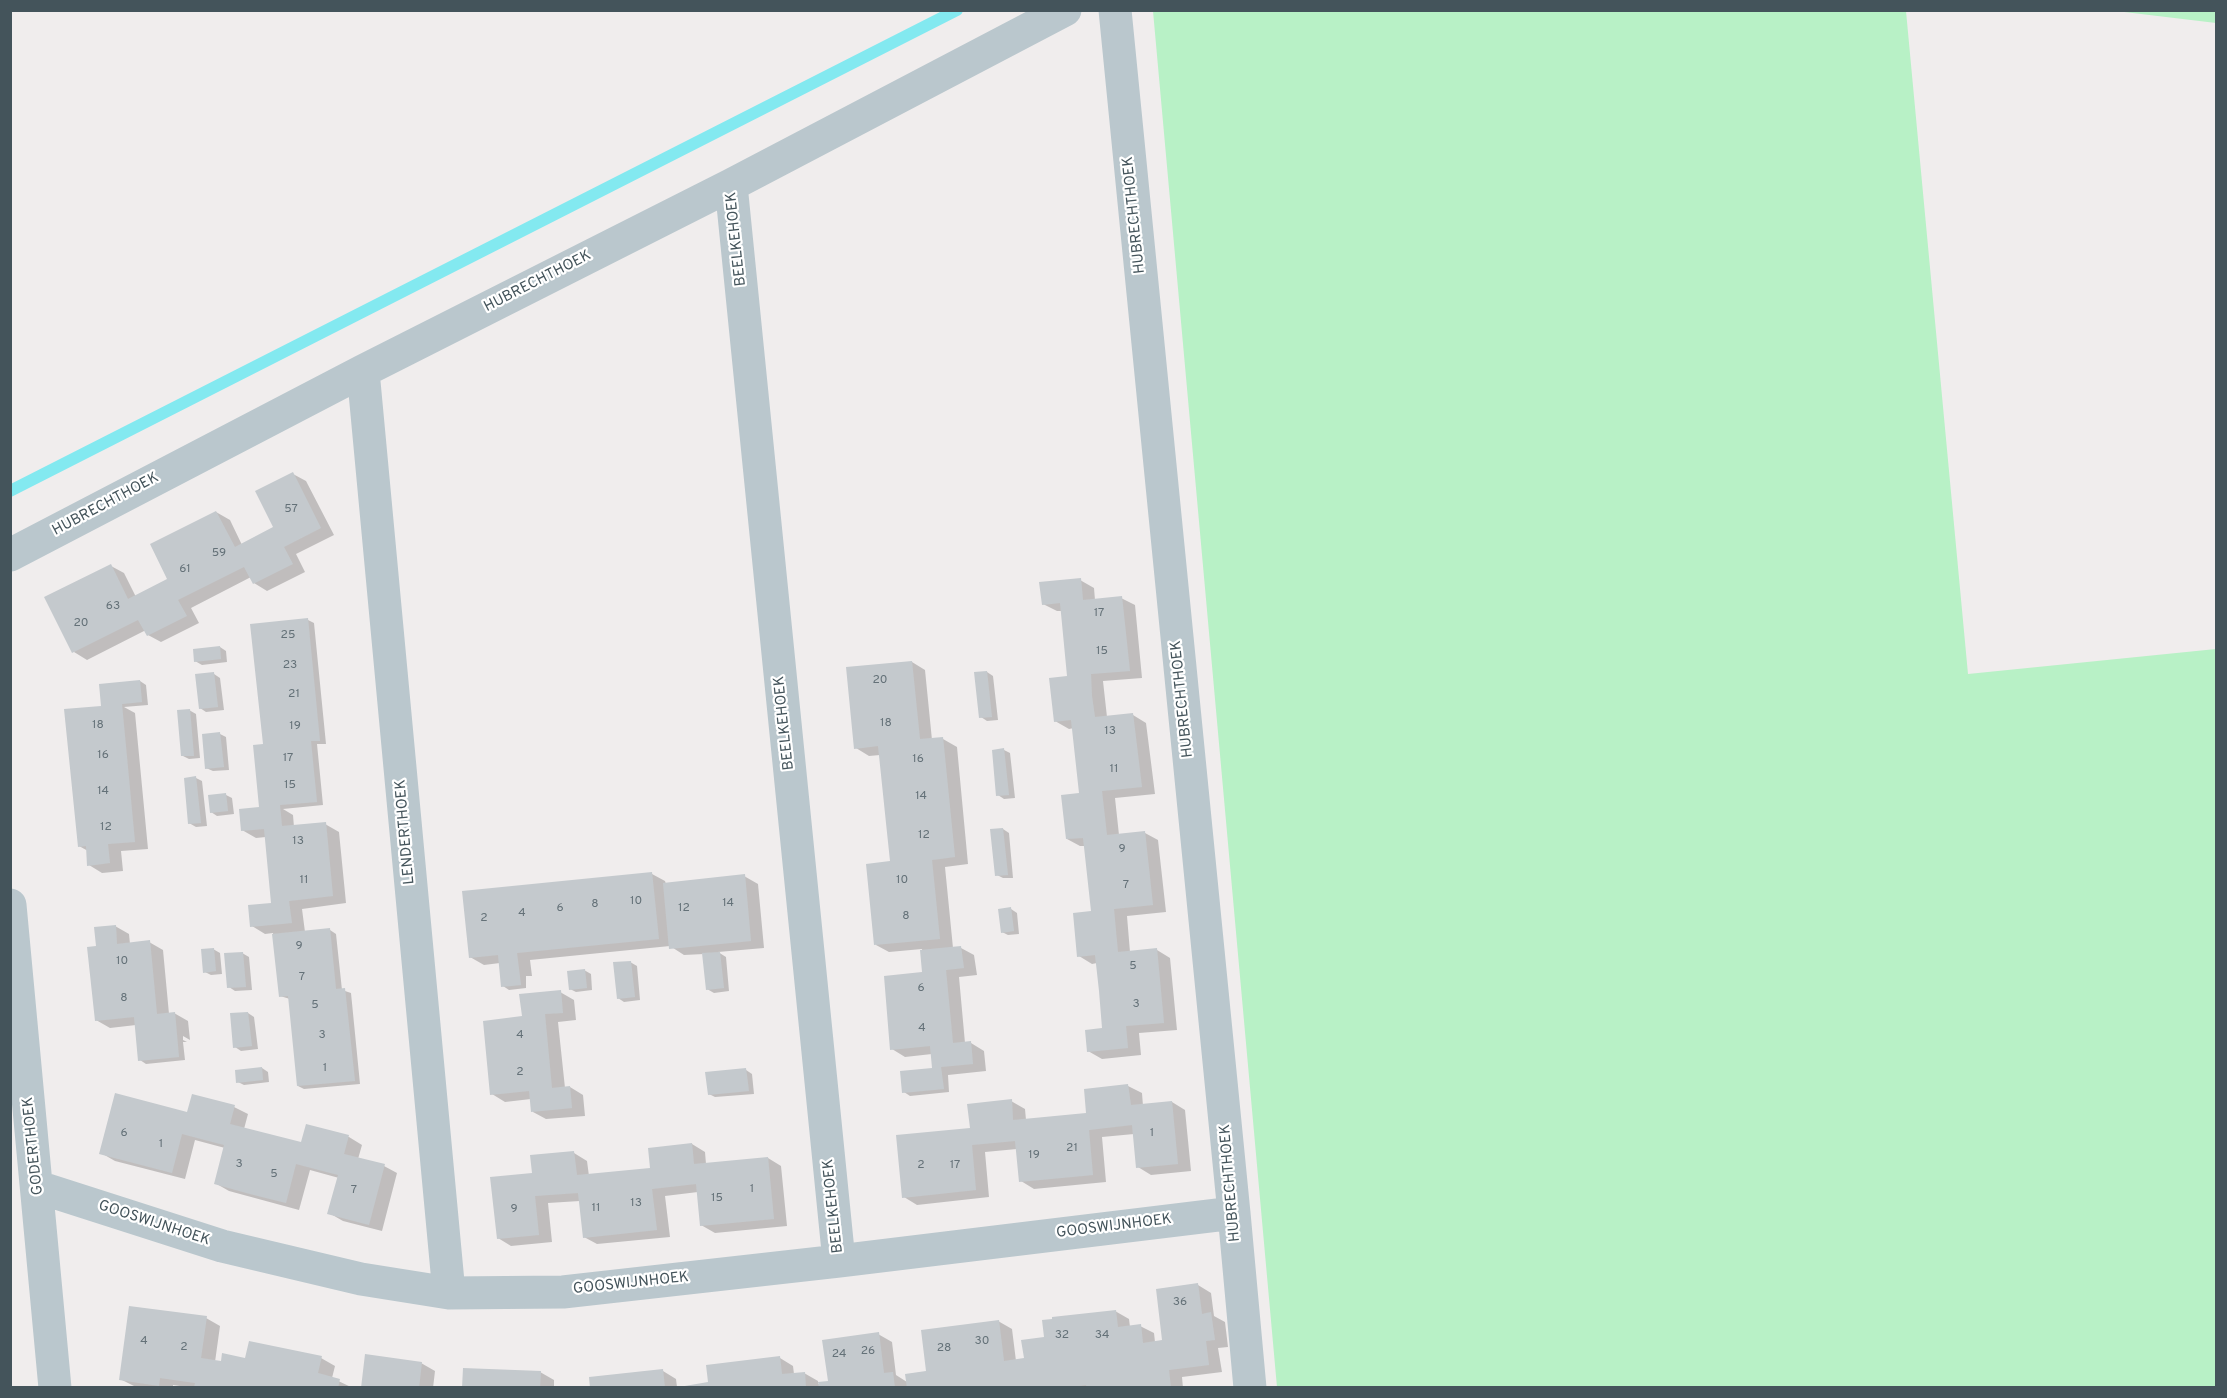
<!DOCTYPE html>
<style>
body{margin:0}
#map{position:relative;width:2227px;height:1398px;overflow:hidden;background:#f0eded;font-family:Overpass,sans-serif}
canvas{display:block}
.frame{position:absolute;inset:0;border:12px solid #44545b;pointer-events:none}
</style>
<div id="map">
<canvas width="2227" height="1398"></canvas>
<div class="frame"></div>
</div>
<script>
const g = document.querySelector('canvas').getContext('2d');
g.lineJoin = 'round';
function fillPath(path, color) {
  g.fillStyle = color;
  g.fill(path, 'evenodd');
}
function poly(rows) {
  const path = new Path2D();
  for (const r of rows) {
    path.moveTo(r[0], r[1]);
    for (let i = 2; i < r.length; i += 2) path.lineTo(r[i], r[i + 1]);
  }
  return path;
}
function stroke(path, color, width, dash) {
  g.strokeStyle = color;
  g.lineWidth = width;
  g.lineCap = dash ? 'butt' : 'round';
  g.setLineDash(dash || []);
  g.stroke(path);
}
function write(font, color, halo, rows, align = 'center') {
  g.font = font + ' Overpass,sans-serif';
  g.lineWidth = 4.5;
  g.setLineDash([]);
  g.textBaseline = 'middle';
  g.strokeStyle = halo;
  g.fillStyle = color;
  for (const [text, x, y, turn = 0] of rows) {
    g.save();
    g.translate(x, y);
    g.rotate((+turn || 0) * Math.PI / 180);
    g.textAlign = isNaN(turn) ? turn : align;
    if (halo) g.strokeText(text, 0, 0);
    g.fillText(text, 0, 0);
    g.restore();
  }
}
fillPath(poly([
 [1153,11,1906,11,1968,674,2216,649,2216,1387,1277,1387],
 [2116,11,2216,11,2216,23]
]), '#b8f1c6');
fillPath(poly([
 [293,474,306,481,334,535,296,554,305,572,267,591,254,583,251,577,191,608,199,623,161,642,148,635,146,630,87,660,74,652,111,566,124,573,136,597,169,580,216,512,230,520,242,545,275,528],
 [1080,580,1094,588,1095,600,1121,598,1135,605,1142,678,1103,681,1107,717,1133,715,1146,723,1155,794,1115,798,1119,835,1145,833,1158,840,1166,912,1127,916,1130,952,1157,950,1170,958,1177,1030,1139,1033,1141,1055,1102,1059,1088,1051,1104,1029,1097,963,1092,964,1079,956,1092,912,1086,846,1080,846,1067,839,1081,795,1074,728,1069,729,1055,721,1069,677,1062,611,1057,611,1043,604],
 [308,620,314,623,326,744,317,744,323,805,283,809,293,815,294,827,325,824,339,832,346,903,302,909,305,932,330,930,336,934,342,990,351,993,360,1084,304,1089,298,1086,290,999,280,996,273,933,265,934,252,926,273,904,266,837,256,838,242,830,263,809,264,745],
 [220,647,226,651,227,662,202,665,195,661],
 [912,662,925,670,932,740,943,739,957,747,968,864,945,867,953,948,961,948,974,955,977,975,959,977,965,1043,971,1043,984,1051,986,1071,948,1075,949,1092,910,1096,904,1092,938,1069,932,1054,905,1057,892,1049,924,973,922,949,889,952,876,945,891,863,880,755,869,756,856,748],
 [987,672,993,676,998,720,987,721,981,717],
 [214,674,220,678,224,710,206,712,200,708],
 [140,681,146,685,148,705,124,707,135,713,148,849,121,851,123,871,102,873,89,865,88,851,79,846,106,707],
 [189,710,196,714,200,758,189,759,183,756],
 [220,734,226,737,229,770,213,771,206,768],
 [1004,750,1010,753,1015,798,1004,799,998,795],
 [196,778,202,781,207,826,196,827,189,823],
 [226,795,232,798,234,814,217,816,211,812],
 [1003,829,1009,833,1013,878,1003,878,997,875],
 [652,874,665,881,666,884,744,876,758,884,764,948,718,952,726,957,729,991,714,993,707,989,704,954,684,955,670,946,530,960,532,976,526,976,526,988,509,990,503,986,500,963,484,965,470,957],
 [1011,909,1017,913,1019,934,1008,935,1002,932],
 [115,926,129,934,130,944,149,942,163,950,169,1014,174,1013,188,1021,190,1040,183,1036,183,1040,187,1042,183,1042,185,1060,146,1064,140,1060,136,1025,110,1028,96,1020,97,947],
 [213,949,220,953,222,974,211,975,205,972],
 [242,953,249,957,252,990,235,991,229,987],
 [630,962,637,966,640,1000,624,1002,618,998],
 [584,970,591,974,592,990,576,992,570,989],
 [560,992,574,1000,576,1020,558,1022,565,1088,570,1087,583,1095,585,1116,546,1119,533,1112,531,1099,505,1102,492,1094,523,1018],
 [248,1013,254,1017,258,1049,241,1051,235,1047],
 [262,1068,268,1072,269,1082,244,1085,238,1082],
 [746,1070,752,1074,754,1094,715,1097,709,1094],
 [1128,1086,1142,1093,1143,1106,1172,1102,1185,1110,1191,1171,1151,1175,1138,1167,1134,1134,1102,1137,1106,1182,1034,1189,1021,1181,1017,1149,985,1152,989,1197,917,1205,904,1197,971,1129,1011,1101,1025,1109,1026,1120,1088,1114],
 [234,1107,248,1114,244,1129,302,1144,307,1126,349,1137,362,1145,358,1159,384,1166,397,1173,382,1231,343,1221,329,1213,339,1178,310,1170,299,1210,229,1191,215,1183,225,1148,195,1140,185,1179,115,1161,101,1153,188,1114],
 [692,1144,705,1152,706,1164,768,1158,781,1166,787,1226,715,1233,701,1225,698,1192,665,1196,670,1237,597,1244,584,1237,580,1201,548,1203,552,1242,511,1246,498,1238,534,1174,574,1153,587,1161,589,1176,652,1169],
 [1198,1285,1211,1293,1214,1316,1225,1322,1228,1347,1218,1348,1222,1372,1182,1377,1183,1388,591,1388,663,1371,676,1379,677,1387,709,1384,780,1358,793,1366,794,1374,804,1373,818,1381,818,1384,829,1382,878,1334,892,1342,896,1375,907,1382,928,1372,998,1321,1012,1329,1016,1361,1026,1359,1046,1338,1115,1311,1129,1319,1130,1327,1140,1326,1154,1333,1155,1342,1164,1341],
 [206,1318,220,1326,215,1362,321,1358,335,1366,332,1378,353,1388,193,1388,173,1385,173,1388,138,1388,120,1379],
 [421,1363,435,1371,433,1388,363,1388],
 [540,1372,554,1380,554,1388,463,1388]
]), '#0003');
stroke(poly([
 [10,491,957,10]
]), '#83e9f0', 12);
fillPath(poly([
 [293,472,321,528,284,547,293,564,253,584,244,567,178,600,187,616,147,636,138,620,72,653,44,597,111,564,128,599,167,579,150,544,216,511,235,547,273,527,255,491],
 [1081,578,1083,600,1122,596,1130,671,1091,674,1092,696,1095,717,1133,713,1142,787,1102,791,1107,835,1145,831,1153,905,1114,909,1116,931,1118,952,1157,948,1164,1023,1126,1026,1128,1048,1087,1052,1085,1030,1102,1028,1099,991,1095,955,1077,957,1073,913,1091,911,1083,838,1066,839,1061,795,1079,793,1071,720,1054,722,1049,678,1067,676,1060,603,1042,605,1039,582],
 [308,618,320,741,311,741,317,802,280,805,282,826,326,822,333,896,289,901,292,923,250,927,248,905,271,903,264,829,241,831,239,809,259,807,253,745,263,744,250,624],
 [220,646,221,659,194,662,193,649],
 [912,661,920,739,943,737,955,857,932,860,940,939,874,945,866,864,890,861,886,823,878,746,854,749,846,667],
 [987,671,992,717,979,718,974,672],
 [214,672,218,707,199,709,195,674],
 [140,680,142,702,122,704,135,842,108,844,110,863,87,866,86,846,78,847,64,709,101,706,99,684],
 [190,709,194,756,181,756,177,710],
 [220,732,224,767,205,769,202,734],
 [1004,748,1009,795,996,796,992,750],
 [196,776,201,823,188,824,184,778],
 [226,793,228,811,210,813,208,795],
 [1003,828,1008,875,995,876,990,829],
 [652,872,659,939,517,953,521,985,501,987,498,955,469,958,462,891],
 [745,874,751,941,669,949,663,883],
 [1011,907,1014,931,1001,933,998,909],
 [116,925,117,944,150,940,157,1014,175,1012,179,1057,138,1061,134,1017,95,1021,87,947,96,946,94,927],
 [330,928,336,989,345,988,355,1081,297,1086,288,996,279,997,272,934],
 [961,946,964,968,946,970,953,1043,971,1041,973,1064,941,1067,944,1089,902,1093,900,1071,932,1068,930,1046,890,1050,884,976,922,972,920,950],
 [214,948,216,971,203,973,201,949],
 [243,952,246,987,227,988,224,953],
 [720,952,724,988,706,990,702,953],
 [631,961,635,997,617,999,613,962],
 [585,969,587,988,569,990,567,971],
 [561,990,563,1013,545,1014,552,1088,570,1086,572,1108,531,1112,529,1091,490,1095,483,1021,522,1016,519,994],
 [248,1012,252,1046,233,1048,230,1013],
 [262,1067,263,1080,236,1083,235,1070],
 [746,1068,749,1091,708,1095,705,1072],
 [1128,1084,1131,1105,1172,1101,1178,1164,1136,1168,1132,1125,1089,1130,1093,1175,1019,1182,1015,1141,972,1145,976,1190,902,1198,896,1135,970,1128,967,1104,1012,1099,1013,1120,1086,1113,1084,1089],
 [115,1093,187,1112,192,1094,235,1105,230,1124,301,1142,306,1124,349,1135,344,1154,385,1164,369,1225,327,1214,338,1175,296,1164,286,1203,250,1194,214,1184,224,1145,182,1134,172,1173,99,1154],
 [692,1143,694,1164,768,1157,774,1219,700,1226,696,1184,652,1189,657,1230,583,1238,578,1193,535,1196,539,1235,497,1239,490,1177,532,1173,530,1155,574,1151,577,1175,650,1168,648,1148],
 [1198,1283,1202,1314,1211,1312,1215,1340,1206,1341,1209,1365,1169,1370,1171,1388,1087,1388,1086,1385,1064,1388,907,1388,905,1374,926,1371,921,1330,999,1320,1004,1361,1024,1358,1021,1340,1044,1337,1042,1320,1052,1319,1052,1317,1116,1310,1118,1327,1141,1324,1143,1343,1162,1340,1156,1289],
 [129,1306,207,1316,201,1358,221,1361,222,1353,245,1358,249,1341,322,1356,318,1373,340,1379,338,1388,194,1388,195,1383,160,1378,159,1386,119,1380],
 [879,1332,884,1373,893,1372,895,1388,819,1388,818,1382,828,1381,822,1340],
 [365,1354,422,1362,419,1388,361,1388],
 [780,1356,782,1374,805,1372,806,1388,673,1388,708,1382,706,1365],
 [463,1368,541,1371,540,1388,462,1388],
 [663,1369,665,1388,590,1388,589,1377]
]), '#c4c9cd');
stroke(poly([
 [1115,10,1234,1213,1250,1388],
 [731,185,839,1261],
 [363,371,449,1293],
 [10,555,363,371,731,185,1065,10],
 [10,905,55,1388],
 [38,1187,222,1246,361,1279,449,1293,563,1292,839,1261,1234,1213]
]), '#bac7cd', 33);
write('12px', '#647178', null, [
 ["57",291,510],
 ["59",219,554],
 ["61",185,570],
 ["63",113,607],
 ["17",1099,614],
 ["20",81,624],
 ["25",288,636],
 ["15",1102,652],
 ["23",290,666],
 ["20",880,681],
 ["21",294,695],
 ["18",886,724],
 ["18",98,726],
 ["19",295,727],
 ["13",1110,732],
 ["16",103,756],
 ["17",288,759],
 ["16",918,760],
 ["11",1114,770],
 ["15",290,786],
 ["14",103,792],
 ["14",921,797],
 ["12",106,828],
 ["12",924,836],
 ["13",298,842],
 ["9",1122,850],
 ["11",304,881],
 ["10",902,881],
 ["7",1126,886],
 ["10",636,902],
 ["14",728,904],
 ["8",595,905],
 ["6",560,909],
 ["12",684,909],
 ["4",522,914],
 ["8",906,917],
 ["2",484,919],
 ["9",299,947],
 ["10",122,962],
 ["5",1133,967],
 ["7",302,978],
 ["6",921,989],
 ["8",124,999],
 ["3",1136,1005],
 ["5",315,1006],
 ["4",922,1029],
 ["3",322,1036],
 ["4",520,1036],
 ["1",325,1069],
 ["2",520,1073],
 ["6",124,1134],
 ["1",1152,1134],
 ["1",161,1145],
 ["21",1072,1149],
 ["19",1034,1156],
 ["3",239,1165],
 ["2",921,1166],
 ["17",955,1166],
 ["5",274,1175],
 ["1",752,1190],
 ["7",354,1191],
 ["15",717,1199],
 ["13",636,1204],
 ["11",596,1209],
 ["9",514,1210],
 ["36",1180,1303],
 ["32",1062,1336],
 ["34",1102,1336],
 ["4",144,1342],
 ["30",982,1342],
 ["2",184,1348],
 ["28",944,1349],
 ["26",868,1352],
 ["24",839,1355]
]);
write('15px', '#44545b', '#fff', [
 ["HUBRECHTHOEK",1135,215,-96],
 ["BEELKEHOEK",737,239,-96],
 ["HUBRECHTHOEK",538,282,-27],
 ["HUBRECHTHOEK",106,505,-28],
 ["HUBRECHTHOEK",1183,699,-96],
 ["BEELKEHOEK",785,723,-96],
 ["LENDERTHOEK",406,832,-95],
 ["GODERTHOEK",34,1146,-96],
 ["HUBRECHTHOEK",1231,1183,-95],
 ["BEELKEHOEK",834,1206,-96],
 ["GOOSWIJNHOEK",154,1224,18],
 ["GOOSWIJNHOEK",1114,1227,-7],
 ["GOOSWIJNHOEK",631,1284,-6]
]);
</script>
